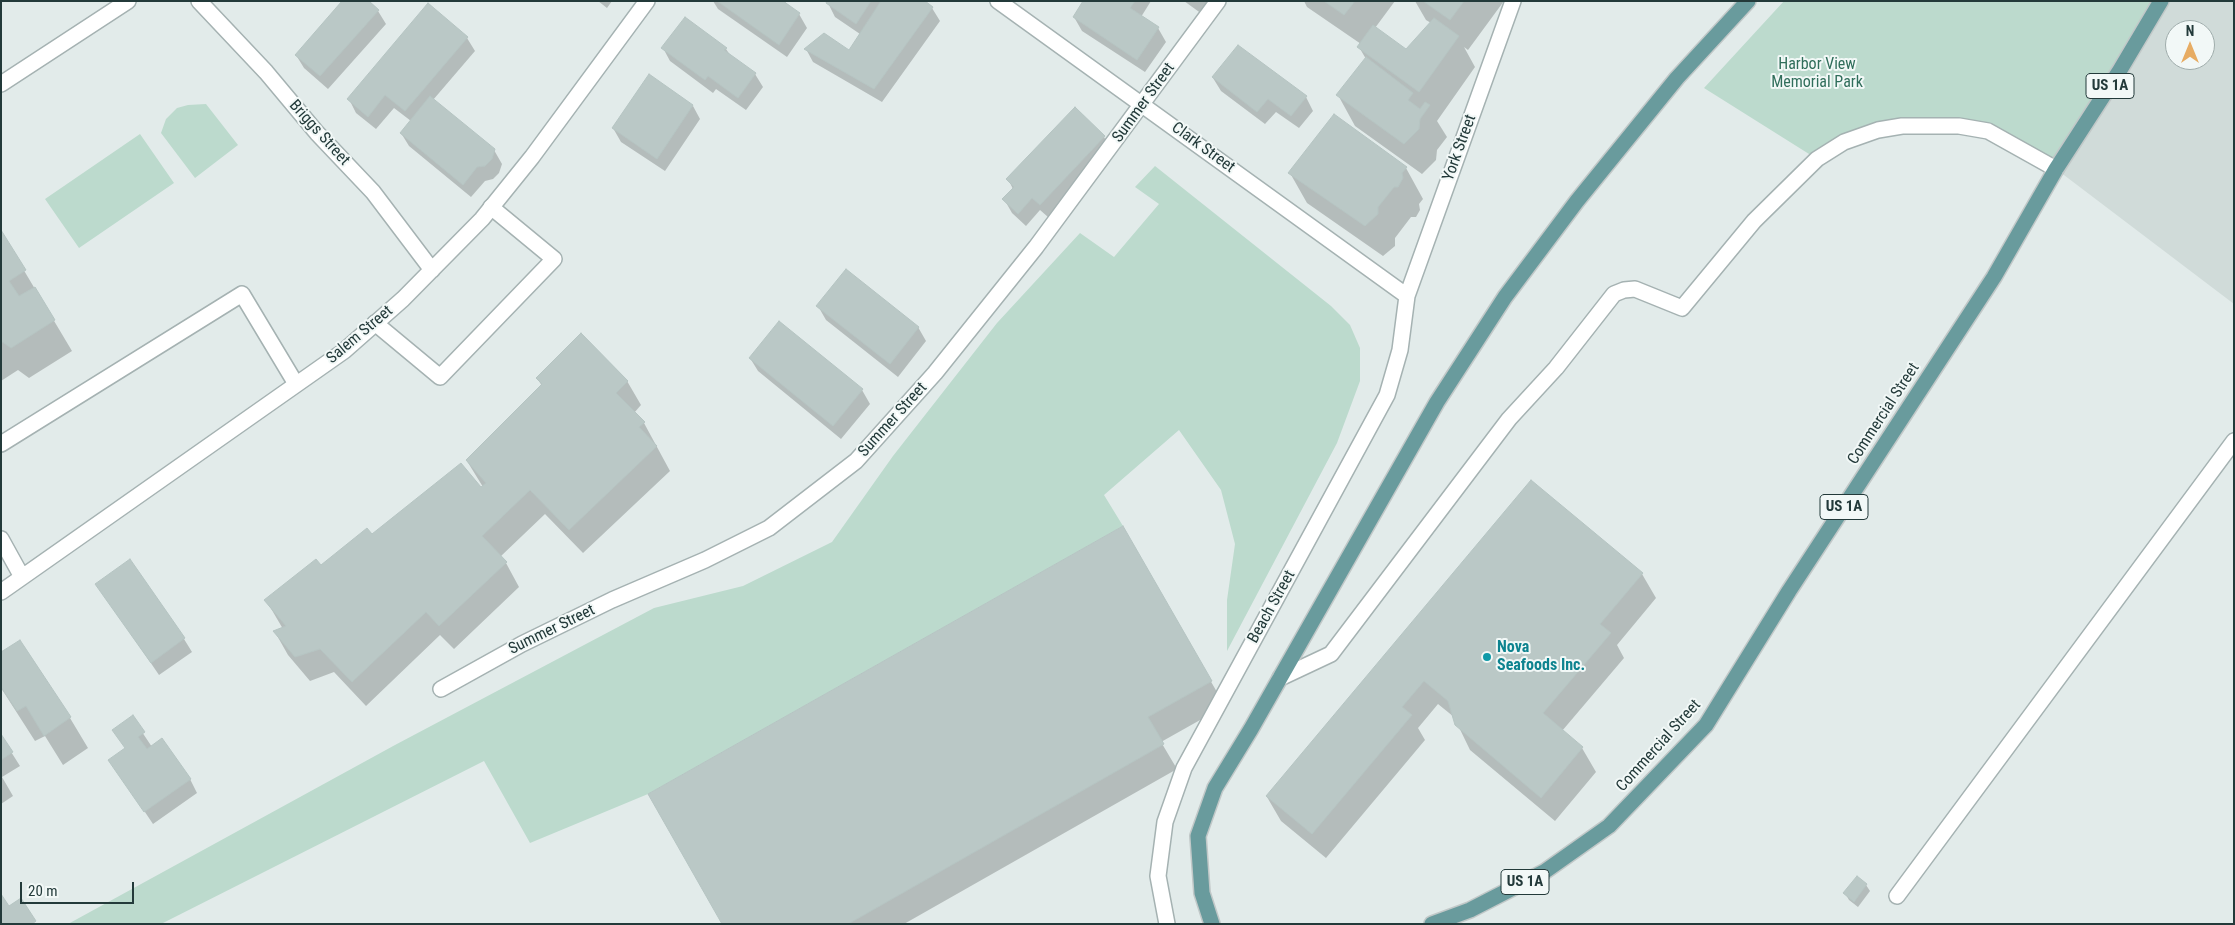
<!DOCTYPE html>
<style>
body{margin:0}
#map{position:relative;width:2235px;height:925px;overflow:hidden;background:#e2ebea;font-family:"Roboto Condensed",sans-serif}
canvas{display:block}
.frame{position:absolute;inset:0;border:2px solid #233a3a;pointer-events:none}
.north{position:absolute;left:2165px;top:20px;width:50px;height:50px;box-sizing:border-box;background:#f2f8f7;border:1px solid #9facab;border-radius:50%;rotate:0deg;font-size:14px;font-weight:700;line-height:20px;text-align:center;color:#233a3a}
.north::after{content:'';display:block;margin:auto;width:18px;height:22px;background:#e7ac63;clip-path:polygon(50% 0,100% 100%,50% 72%,0 100%)}
.scale{position:absolute;left:20px;top:882px;width:114px;height:22px;box-sizing:border-box;border:2px solid #233a3a;border-top:0;padding-left:6px;font-size:15px;line-height:18px;white-space:nowrap;color:#233a3a;-webkit-text-stroke:4px #f2f8f7;paint-order:stroke}
</style>
<div id="map">
<canvas width="2235" height="925"></canvas>
<div class="frame"></div>
<div class="north">N</div>
<div class="scale">20 m</div>
</div>
<script>
const g = document.querySelector('canvas').getContext('2d');
g.lineJoin = 'round';
function fillPath(path, color) {
  g.fillStyle = color;
  g.fill(path, 'evenodd');
}
function poly(rows) {
  const path = new Path2D();
  for (const r of rows) {
    path.moveTo(r[0], r[1]);
    for (let i = 2; i < r.length; i += 2) path.lineTo(r[i], r[i + 1]);
  }
  return path;
}
function stroke(path, color, width, dash) {
  g.strokeStyle = color;
  g.lineWidth = width;
  g.lineCap = dash ? 'butt' : 'round';
  g.setLineDash(dash || []);
  g.stroke(path);
}
function write(font, color, halo, rows, align = 'center') {
  g.font = font + ' "Roboto Condensed",sans-serif';
  g.lineWidth = 4;
  g.setLineDash([]);
  g.textBaseline = 'middle';
  g.strokeStyle = halo;
  g.fillStyle = color;
  for (const [text, x, y, turn = 0] of rows) {
    g.save();
    g.translate(x, y);
    g.rotate((+turn || 0) * Math.PI / 180);
    g.textAlign = isNaN(turn) ? turn : align;
    if (halo) g.strokeText(text, 0, 0);
    g.fillText(text, 0, 0);
    g.restore();
  }
}
fillPath(poly([
 [2161,1,2234,1,2234,304,2056,169],
 [2175,30,2205,30,2205,60,2175,60]
]), '#d0dbd9');
fillPath(poly([
 [1784,1,2161,1,2056,169,1988,131,1902,126,1817,159,1704,88],
 [206,104,238,145,195,178,161,133,166,119,177,108,188,105],
 [140,134,174,183,79,248,45,199],
 [1155,166,1331,306,1350,325,1360,348,1360,381,1337,443,1227,651,1227,600,1235,544,1221,490,1179,430,1104,495,1123,526,648,794,530,843,484,761,161,924,68,924,395,745,654,608,743,586,832,542,893,456,997,323,1080,233,1114,257,1159,204,1135,187]
]), '#bcdacd');
fillPath(poly([
 [598,1,612,1,607,8],
 [713,1,784,1,799,14,807,28,787,57,718,9],
 [829,1,923,1,932,8,940,21,882,102,813,62,806,49,849,51,860,34,835,17,828,3],
 [1085,1,1151,1,1141,17,1158,28,1166,42,1145,72,1082,31,1074,17],
 [1184,1,1226,1,1213,22],
 [1304,1,1395,1,1375,28,1406,51,1431,23,1426,20,1415,1,1504,1,1468,50,1464,47,1475,67,1437,121,1447,137,1437,150,1436,160,1422,174,1355,126,1338,95,1366,59,1359,47,1361,44,1307,7],
 [378,11,386,24,328,89,304,68,296,55],
 [467,38,475,51,433,100,494,150,502,164,499,173,493,179,485,181,471,197,409,146,401,133,411,121,394,108,376,129,356,113,349,99],
 [663,48,726,49,730,55,755,74,763,87,746,110,716,89,713,93,670,61],
 [1213,78,1306,97,1313,111,1299,128,1276,112,1265,124,1221,91],
 [693,106,700,119,665,171,621,142,613,128],
 [1075,108,1104,137,1112,151,1048,217,1040,210,1026,226,1012,213,1004,199,1013,189,1008,179],
 [1406,168,1423,199,1419,204,1420,210,1416,217,1411,217,1395,238,1395,246,1383,256,1307,203,1290,173],
 [1,232,72,351,29,378,18,370,1,381],
 [818,306,918,327,926,341,898,377,826,320],
 [750,358,862,390,870,404,841,439,758,371],
 [537,378,627,381,641,405,634,413,644,423,670,471,583,553,545,514,500,557,506,563,519,587,454,649,440,635,366,706,334,672,310,681,288,655,275,632,283,629,266,600,372,536,483,487,467,461,542,386],
 [1531,482,1642,574,1656,598,1617,645,1624,658,1562,731,1582,748,1596,772,1555,821,1470,750,1454,717,1438,704,1418,728,1425,740,1326,858,1281,821,1267,797],
 [1122,527,1225,706,1161,742,1177,769,904,924,724,924],
 [97,584,184,639,192,652,159,675],
 [20,642,70,718,88,748,63,765,45,736,35,741,1,688,1,654],
 [132,717,152,747,190,779,197,793,153,824,110,760,126,749],
 [1,736,20,766,2,777,13,796,1,804],
 [1866,885,1870,891,1858,907,1849,900,1845,893]
]), '#0003');
const building = poly([
 [342,1,369,1,379,10,320,76,295,55,342,1],
 [717,1,783,1,800,13,779,45,717,1],
 [827,1,871,1,856,24,826,3,827,1],
 [881,1,925,1,933,7,874,89,804,49,824,33,849,50,881,1],
 [1083,1,1135,1,1130,8,1159,27,1137,60,1073,17,1083,1],
 [1324,1,1355,1,1344,15,1324,1],
 [1423,1,1464,1,1450,20,1423,1],
 [428,3,468,37,405,111,385,95,368,117,347,99,428,3],
 [685,17,727,48,724,50,756,73,738,98,708,76,705,80,661,48,685,17],
 [1434,18,1459,36,1419,92,1357,47,1373,25,1406,49,1434,18],
 [1238,45,1307,96,1291,116,1268,99,1257,112,1212,77,1238,45],
 [1366,57,1413,93,1408,100,1420,109,1425,102,1430,105,1420,119,1419,129,1404,144,1336,95,1366,57],
 [649,74,693,105,657,159,612,128,649,74],
 [430,96,495,149,492,159,485,166,477,167,463,185,400,133,430,96],
 [1075,107,1105,136,1040,205,1032,198,1018,214,1002,199,1014,187,1006,179,1075,107],
 [1334,114,1407,167,1402,173,1403,178,1398,187,1394,187,1378,207,1378,214,1365,226,1288,173,1334,114],
 [1,230,26,270,9,281,19,296,35,287,55,320,11,348,1,341,1,230],
 [846,269,919,327,890,364,816,306,846,269],
 [779,321,863,389,833,426,749,358,779,321],
 [581,333,628,381,616,393,645,422,639,427,657,446,569,530,530,490,482,536,507,562,439,626,426,612,352,682,320,649,295,657,273,631,286,626,264,600,316,559,321,565,367,528,372,534,461,463,481,487,486,483,466,460,542,384,536,378,581,333],
 [1531,480,1643,573,1600,624,1611,633,1543,713,1583,747,1541,798,1455,725,1448,701,1424,681,1402,707,1412,715,1312,834,1266,796,1531,480],
 [1123,526,1212,681,1148,717,1164,744,848,924,722,924,648,794,1123,526],
 [130,559,185,638,151,663,95,584,130,559],
 [20,640,71,717,44,736,26,706,17,711,1,687,1,652,20,640],
 [133,715,145,732,138,737,147,749,162,738,191,779,144,812,108,760,125,748,112,730,133,715],
 [1,734,13,752,1,760,1,734],
 [1857,876,1867,884,1854,902,1843,893,1857,876],
 [1,894,9,906,21,898,36,921,32,924,1,924,1,894]
]);
fillPath(building, '#bac8c6');
stroke(building, '#b5c4c2', 1);
const service = poly([
 [1,84,128,1],
 [375,323,440,377,554,259,491,207],
 [1,444,242,294,296,384],
 [1280,678,1331,654,1509,419,1556,368,1614,294,1624,290,1635,289,1682,308,1754,221,1817,159,1844,142,1878,130,1902,126,1959,126,1988,131,2056,169],
 [1897,896,2234,441]
]);
const minor = poly([
 [199,1,266,72,317,133,373,192,432,270],
 [998,1,1407,296],
 [1,539,22,577],
 [1,592,344,351,403,299,482,219,532,157,647,1],
 [441,689,522,644,612,600,705,560,769,528,856,461,935,373,1036,247,1218,1],
 [1167,924,1158,876,1165,822,1184,768,1387,395,1400,350,1407,296,1513,1]
]);
const primary = poly([
 [1212,924,1202,893,1198,836,1215,788,1251,729,1437,402,1505,297,1577,201,1677,78,1748,1],
 [1432,924,1470,910,1544,872,1609,826,1706,725,1789,591,1994,277,2056,169,2120,70,2161,1]
]);
stroke(service, '#a5b2b2', 18);
stroke(minor, '#a5b2b2', 18);
stroke(primary, '#c1c8c8', 18);
stroke(service, '#fff', 15);
stroke(minor, '#fff', 15);
stroke(primary, '#699b9d', 15);
for (const [x, y, r, color] of [
 [1487,657,5,"#0f9aa8"]
]) {
  const dot = new Path2D();
  dot.arc(x, y, r, 0, 2 * Math.PI);
  g.fillStyle = color;
  g.fill(dot);
  stroke(dot, '#f2f8f7', 2);
}
for (const [x, y, w] of [
 [2110,86,48],
 [1844,507,48],
 [1525,882,48]
]) {
  const box = new Path2D();
  box.roundRect(x - w / 2, y - 12.5, w, 25, 4);
  g.fillStyle = '#f2f8f7';
  g.fill(box);
  stroke(box, '#233a3a', 1);
}
write('bold 15px', '#233a3a', null, [
 ["US 1A",2110,86],
 ["US 1A",1844,507],
 ["US 1A",1525,882]
]);
write('16px', '#306e5b', '#f2f8f7', [
 ["Harbor View",1817,65],
 ["Memorial Park",1817,83]
]);
write('16px', '#233a3a', '#f2f8f7', [
 ["Summer Street",1144,103,-54],
 ["Briggs Street",319,133,48],
 ["Clark Street",1203,148,36],
 ["York Street",1460,148,-70],
 ["Salem Street",360,335,-40],
 ["Commercial Street",1884,414,-57],
 ["Summer Street",893,420,-48],
 ["Beach Street",1272,607,-61],
 ["Summer Street",552,630,-26],
 ["Commercial Street",1659,746,-48]
]);
write('bold 16px', '#0d838f', '#f2f8f7', [
 ["Nova",1497,648],
 ["Seafoods Inc.",1497,666]
], 'left');
</script>
